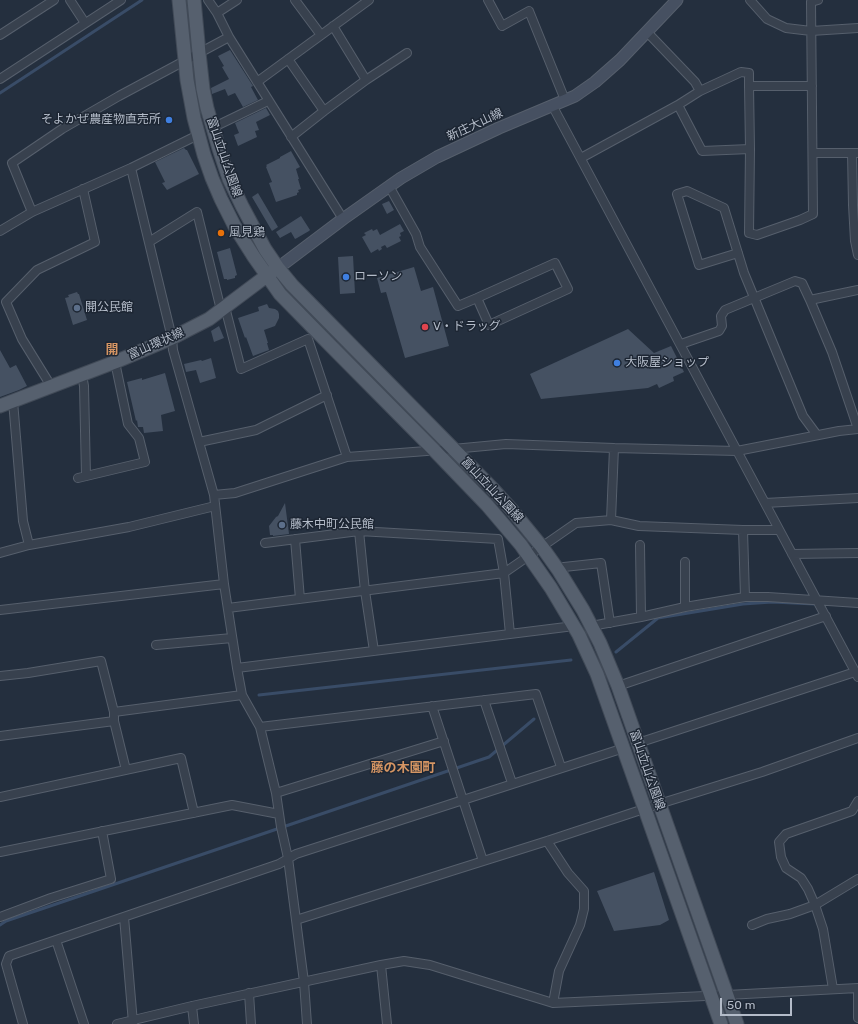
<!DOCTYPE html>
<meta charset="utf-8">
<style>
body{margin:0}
#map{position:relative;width:858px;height:1024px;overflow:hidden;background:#242f3e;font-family:Rubik,sans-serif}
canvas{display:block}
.scale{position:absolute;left:720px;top:998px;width:72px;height:18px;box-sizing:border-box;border:2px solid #b4bcc9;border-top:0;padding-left:5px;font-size:12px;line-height:14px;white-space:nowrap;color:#b4bcc9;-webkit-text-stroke:3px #1d2633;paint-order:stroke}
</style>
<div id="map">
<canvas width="858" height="1024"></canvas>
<div class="scale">50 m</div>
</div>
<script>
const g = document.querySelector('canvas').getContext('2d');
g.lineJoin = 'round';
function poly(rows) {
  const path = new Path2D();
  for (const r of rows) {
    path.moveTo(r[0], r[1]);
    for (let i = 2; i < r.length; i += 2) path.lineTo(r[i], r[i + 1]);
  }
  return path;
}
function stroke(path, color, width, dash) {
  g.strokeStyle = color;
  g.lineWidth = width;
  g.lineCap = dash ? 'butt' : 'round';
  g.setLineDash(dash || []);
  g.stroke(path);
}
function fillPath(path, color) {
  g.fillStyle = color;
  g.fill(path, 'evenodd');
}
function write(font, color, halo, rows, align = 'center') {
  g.font = font + ' Rubik,"Noto Sans JP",sans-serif';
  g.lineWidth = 3;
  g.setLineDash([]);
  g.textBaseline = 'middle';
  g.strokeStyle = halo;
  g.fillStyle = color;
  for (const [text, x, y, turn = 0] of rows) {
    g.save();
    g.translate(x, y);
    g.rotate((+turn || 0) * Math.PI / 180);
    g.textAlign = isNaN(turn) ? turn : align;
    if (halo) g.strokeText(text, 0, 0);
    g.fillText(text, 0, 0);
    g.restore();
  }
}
stroke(poly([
 [0,93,142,0],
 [616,652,658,618,743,604,772,602,815,604],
 [259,695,571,660],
 [0,925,6,921,489,757,534,719]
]), '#394c67', 3);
fillPath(poly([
 [230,50,253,86,251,87,258,100,243,107,235,93,228,96,225,89,212,94,211,88,229,79,222,67,224,66,218,56],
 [266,108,270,115,256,122,259,130,255,131,257,137,238,146,234,135,239,133,235,123],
 [184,148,186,150,187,150,199,174,167,190,162,183,165,182,155,162],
 [291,151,300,167,296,169,299,179,298,179,301,189,298,190,299,192,297,193,297,195,276,202,269,183,272,182,266,167,267,166,266,165,280,158,280,157],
 [258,193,278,227,272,231,252,197],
 [389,201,394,210,387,214,382,204],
 [301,216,310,230,309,231,297,238,295,239,291,232,280,238,276,232],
 [400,224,404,231,400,233,401,236,399,237,401,241,387,248,385,245,381,247,382,249,379,251,378,249,371,253,362,237,366,235,364,233,372,229,373,231,377,229,380,235],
 [230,248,237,275,235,276,235,278,227,280,227,279,224,279,217,252],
 [353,256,355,293,340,294,338,257],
 [414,267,421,291,433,287,449,346,405,358,386,292,381,293,377,278],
 [77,292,78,294,79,294,87,320,73,325,65,298,69,297,68,295],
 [267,304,269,308,275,309,278,311,279,314,279,318,275,326,264,330,268,343,267,343,269,350,253,356,246,337,245,338,238,318,259,311,258,307],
 [219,326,224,338,214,342,211,331],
 [628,329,654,353,671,346,684,372,673,377,674,381,659,388,657,384,648,388,541,399,530,374],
 [0,350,10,368,16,365,27,386,19,390,0,397],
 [211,358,216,378,200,383,196,370,186,372,184,364,201,360,202,361],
 [165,373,175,411,161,415,163,431,144,433,143,427,138,427,137,420,136,421,127,382,142,378,142,380],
 [285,503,289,534,273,536,273,535,270,535,269,526,276,517,278,516],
 [654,872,669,920,660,925,614,931,597,891]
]), '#455162');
const street = poly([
 [70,0,85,23],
 [208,0,217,13],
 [295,0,321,35],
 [488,0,502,26,529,11,565,100],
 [750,0,767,19,786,28,811,31,858,28],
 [647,32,695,82,700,91,741,72,749,73,749,86,812,86],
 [0,35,54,0],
 [229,37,217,13,237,0],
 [288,59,324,111,366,80,333,26],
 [0,79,121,0],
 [366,80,407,53],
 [257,82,369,0],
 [700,91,678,105,702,151,750,149,749,86],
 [552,105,858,677],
 [212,128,268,101],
 [291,137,324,111],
 [750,149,749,233,757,235,800,220,813,214,811,2,818,0],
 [813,153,858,153],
 [852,153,853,205,855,241,858,255],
 [581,158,678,105],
 [131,168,172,338,173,350,214,495,224,584,237,668,242,695,260,727,276,793,281,827,288,858,304,982,307,1024],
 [389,186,416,234,420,247,458,306,477,298,555,263,568,289,489,325,477,298],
 [32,212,12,163,62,129,119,96,229,37,343,219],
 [0,231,32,212,131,168,198,135],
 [149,242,197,212,221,310],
 [738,253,699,265,677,194,687,191,724,208,744,273,803,416,817,435],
 [810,300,858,290],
 [225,307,241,369,308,339,347,457],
 [681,344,719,331,722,326,721,316,725,310,795,281,802,283,810,300,832,352,858,429],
 [82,375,84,386,86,476],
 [51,386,22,339,6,302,37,270,95,242,83,189],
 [13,401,23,521,29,545],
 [199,442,256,430,327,395],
 [78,478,145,462,139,438,128,424,115,362],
 [214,495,235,493,347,457,453,449,506,444,614,448],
 [765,503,858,498],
 [611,520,639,526,743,530],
 [779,530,743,530,745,597,768,597,858,603],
 [295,539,300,599],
 [265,543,359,531],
 [640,545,641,617,685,607],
 [0,553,29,545,129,527,215,506],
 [792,554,858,553],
 [685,562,685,607,745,597],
 [559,571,564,567,601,563,610,623],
 [228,608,504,573,576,523,611,520,614,448,737,451,839,431,858,429],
 [0,610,224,584],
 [591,626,641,617],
 [156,645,232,638],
 [374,651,365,591,359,531,498,539,504,573,510,634],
 [237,668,574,626],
 [0,676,28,673,101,661,114,712],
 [618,686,826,616],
 [484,700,512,783],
 [432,706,483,861],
 [114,721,126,770],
 [260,727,536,694,561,767],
 [0,736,114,721,114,712,242,695],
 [638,743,855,672],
 [276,793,444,741],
 [0,797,181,758,194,813],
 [547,841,568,873,584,891,584,909,580,925,559,971,553,1003],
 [0,852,232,805,279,814],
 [0,917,51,898,111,879,102,831],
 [124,917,133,1023],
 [296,920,547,841,659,804,762,772,858,738],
 [752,925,767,919,790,914,815,905,858,879],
 [56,940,84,1024],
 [381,965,387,1024],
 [858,988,858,1018],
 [833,989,823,929,815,905,808,889,801,878,786,868,781,857,779,842,786,834,852,811,858,801],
 [249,993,251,1024],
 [192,1006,194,1024],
 [23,1024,6,964,9,956,279,864,296,854,624,748],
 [117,1024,192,1006,381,965,404,961,430,965,553,1003,727,995,858,988]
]);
const secondary = poly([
 [278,268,343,219,401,178,437,157,499,128,575,96,595,82,620,60,677,0]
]);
const primary = poly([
 [179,0,187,80,194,118,204,155,212,178,221,199,235,227,254,257,280,294,329,344,434,450,487,505,521,545,551,588,579,635,597,674,721,1024],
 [194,0,199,53,203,89,207,108,219,149,229,179,242,206,265,249,278,268,292,285,493,489,511,509,542,547,559,571,583,610,600,643,618,686,737,1024],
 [0,406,115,362,172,338,209,319,273,271]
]);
stroke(street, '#565f6c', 10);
stroke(secondary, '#565f6c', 13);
stroke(primary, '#414a57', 15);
stroke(street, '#38414e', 8);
stroke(secondary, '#465061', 11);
stroke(primary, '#56606e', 13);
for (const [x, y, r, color] of [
 [169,120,4,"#3f7fe0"],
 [221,233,4,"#e8710a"],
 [346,277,4,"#3f7fe0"],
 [77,308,4,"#5c6f8a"],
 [425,327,4,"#e0444e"],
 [617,363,4,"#3f7fe0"],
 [282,525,4,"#5c6f8a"]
]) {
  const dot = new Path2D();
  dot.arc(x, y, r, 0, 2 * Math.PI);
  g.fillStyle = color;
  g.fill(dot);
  stroke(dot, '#1d2633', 1.5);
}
write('12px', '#b4bcc9', '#1d2633', [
 ["そよかぜ農産物直売所",161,120,"right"],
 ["風見鶏",229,233],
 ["ローソン",354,277],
 ["開公民館",85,308],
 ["V・ドラッグ",433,327],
 ["大阪屋ショップ",625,363],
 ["藤木中町公民館",290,525]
], 'left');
write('12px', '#b4bcc9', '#1d2633', [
 ["新庄大山線",475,125,-25],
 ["富山立山公園線",224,157,71],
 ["富山環状線",156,344,-24],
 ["富山立山公園線",492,490,47],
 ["富山立山公園線",647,770,71]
]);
write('bold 13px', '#d59563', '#1d2633', [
 ["開",112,350],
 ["藤の木園町",403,768]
]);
</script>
